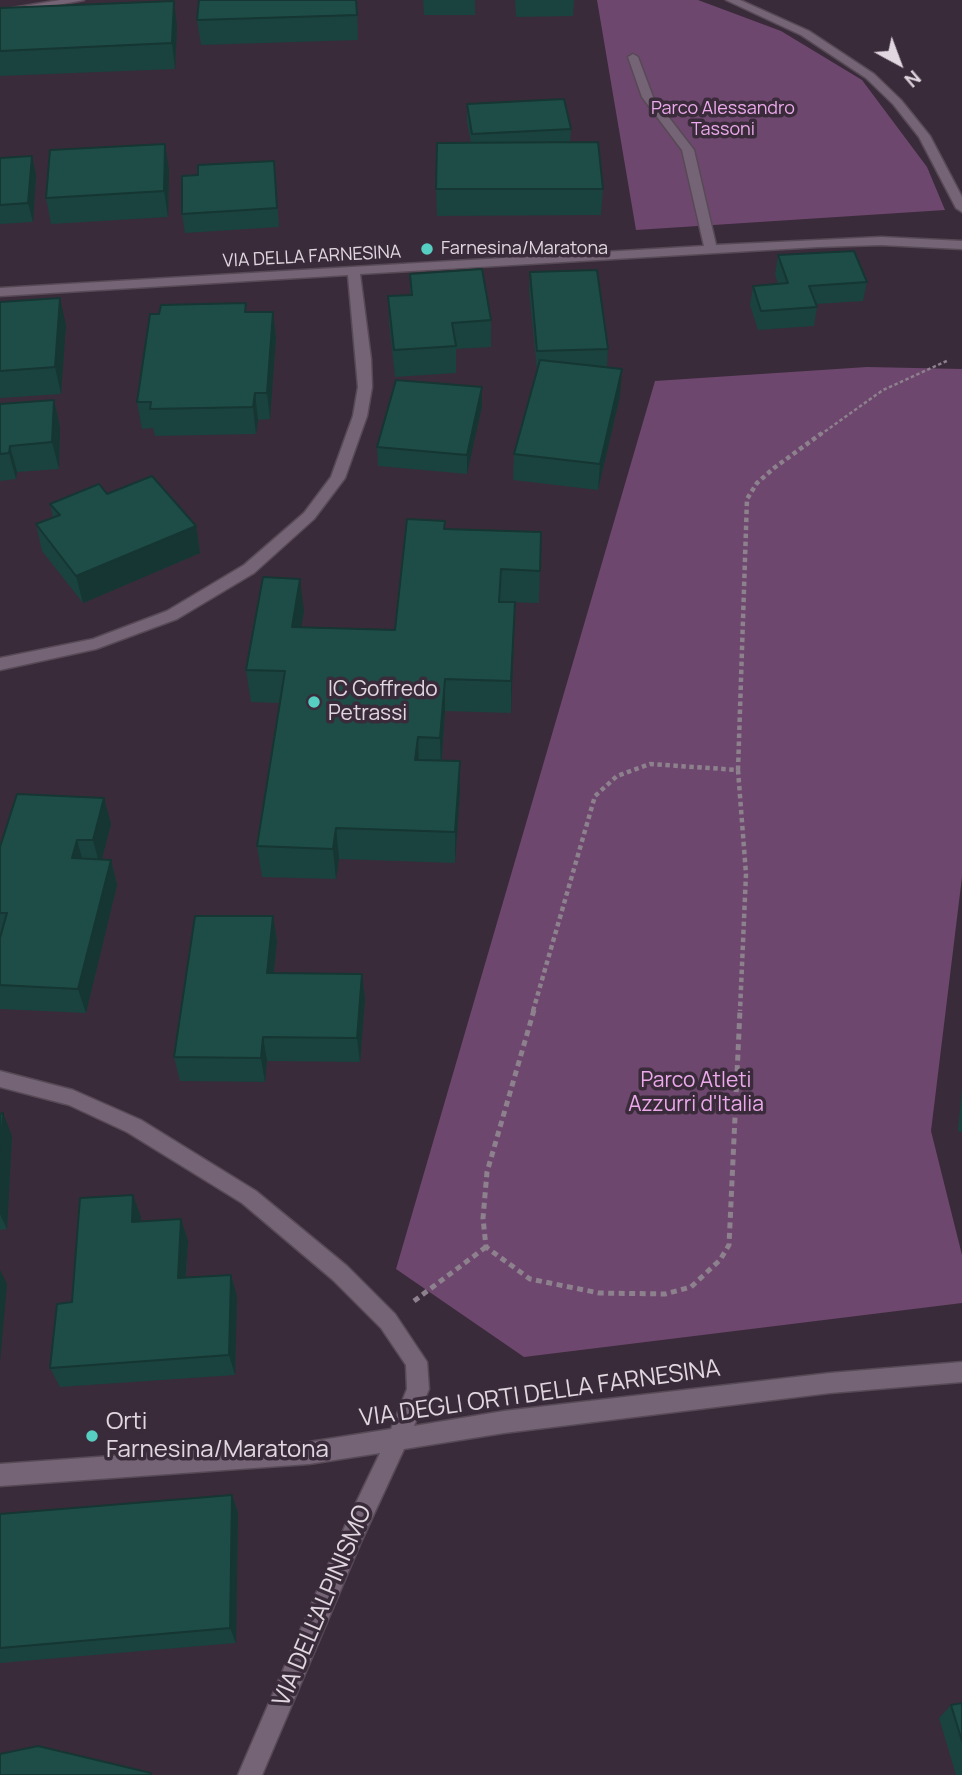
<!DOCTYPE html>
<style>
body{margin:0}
#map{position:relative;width:962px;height:1775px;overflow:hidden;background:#3a2b3a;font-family:Manrope,sans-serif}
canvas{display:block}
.north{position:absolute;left:864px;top:28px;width:70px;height:70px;-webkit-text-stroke:5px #3a2b3a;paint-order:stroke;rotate:139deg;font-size:19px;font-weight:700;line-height:28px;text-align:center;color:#e1d7e0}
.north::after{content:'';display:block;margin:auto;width:24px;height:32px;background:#e1d7e0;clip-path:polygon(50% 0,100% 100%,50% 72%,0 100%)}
</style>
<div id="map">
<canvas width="962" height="1775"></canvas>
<div class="north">N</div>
</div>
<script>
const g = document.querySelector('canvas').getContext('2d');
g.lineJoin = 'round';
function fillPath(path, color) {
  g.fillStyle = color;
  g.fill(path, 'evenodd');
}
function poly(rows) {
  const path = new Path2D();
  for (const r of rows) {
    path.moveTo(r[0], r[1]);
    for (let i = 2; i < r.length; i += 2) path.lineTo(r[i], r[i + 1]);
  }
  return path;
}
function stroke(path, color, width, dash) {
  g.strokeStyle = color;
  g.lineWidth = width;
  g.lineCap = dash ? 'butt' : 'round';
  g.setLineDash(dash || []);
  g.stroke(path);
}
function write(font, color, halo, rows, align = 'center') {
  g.font = font + ' Manrope,sans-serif';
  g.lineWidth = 7;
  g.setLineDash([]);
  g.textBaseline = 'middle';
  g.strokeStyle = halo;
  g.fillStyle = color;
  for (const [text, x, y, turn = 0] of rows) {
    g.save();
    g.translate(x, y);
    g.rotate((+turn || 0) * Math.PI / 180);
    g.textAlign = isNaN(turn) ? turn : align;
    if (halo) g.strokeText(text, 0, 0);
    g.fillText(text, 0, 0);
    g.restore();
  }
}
fillPath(poly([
 [597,0,698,0,781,31,862,80,927,167,945,210,636,230],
 [867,367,962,369,962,877,931,1131,962,1255,962,1303,524,1357,396,1269,655,381]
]), '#6e476e');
const minor = poly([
 [60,0,84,0,0,16,0,10,60,0],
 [726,0,740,0,809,31,874,74,901,100,930,136,962,197,962,212,956,208,919,137,893,104,866,78,801,35,726,0],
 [633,54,638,57,653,97,694,150,716,245,881,237,962,241,962,249,881,245,818,247,360,274,371,359,372,387,367,416,345,478,314,519,254,573,177,619,96,649,0,670,0,658,93,639,167,611,244,565,304,513,331,477,353,416,358,387,348,275,0,296,0,288,704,246,682,150,642,97,628,57,633,54],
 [0,1071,73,1090,141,1120,256,1191,347,1266,395,1314,427,1362,429,1389,414,1426,504,1411,830,1373,962,1362,962,1382,830,1393,504,1433,404,1449,361,1542,262,1775,238,1775,345,1526,380,1453,309,1464,0,1486,0,1464,309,1442,391,1429,407,1389,406,1365,381,1328,333,1280,242,1203,127,1132,69,1105,0,1087,0,1071]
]);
stroke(minor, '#574a56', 3);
stroke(poly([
 [820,435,883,390,949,360]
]), '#8d818d', 2.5, [3.5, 2.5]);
stroke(poly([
 [738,770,746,874,740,1011],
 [738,770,747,499,757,483,774,468,822,433],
 [533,1011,595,796,617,776,650,764,738,770]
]), '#8d818d', 4.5, [4.5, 3.5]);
stroke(poly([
 [534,1010,487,1172,483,1218,486,1247,530,1279,599,1293,665,1294,691,1287,720,1260,729,1245,740,1010],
 [414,1301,486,1247]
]), '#8d818d', 5, [6, 4.5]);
fillPath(minor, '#756475');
fillPath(poly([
 [357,0,358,40,201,45,197,20],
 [423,0,475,0,475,15,424,15],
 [515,0,574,0,573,16,516,17],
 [0,8,177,26,175,69,0,76],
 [467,104,571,129,570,142,603,189,601,215,437,216,436,189,471,143,467,122],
 [165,144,169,170,168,217,51,224,46,198],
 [32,156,36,175,33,222,0,224,0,158],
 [276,180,279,227,185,233,182,214],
 [778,255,867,282,863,301,816,304,817,307,814,326,758,330,750,305,753,286,778,284,775,274],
 [530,272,608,349,607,368,620,396,598,490,513,480,514,454,537,370,529,291],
 [410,274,491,320,491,347,456,349,456,373,395,377,389,323,388,296,410,295],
 [0,302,66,325,61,394,0,398],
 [247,312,273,312,276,338,270,419,258,420,256,434,155,436,153,428,142,429,137,402],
 [54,400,60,427,59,469,17,472,16,479,0,481,0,404],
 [482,406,467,474,378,466,377,447],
 [50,504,196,526,200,553,83,603,42,551,36,524,53,517],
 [445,521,445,529,541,532,539,603,500,602,514,634,511,713,445,711,442,760,460,792,455,863,339,859,336,879,262,877,257,846,280,703,251,702,246,670,304,611,301,627,395,630],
 [104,798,111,824,102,859,111,860,117,885,86,1013,0,1009,0,847],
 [273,916,277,941,274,973,362,974,365,999,360,1062,267,1061,265,1082,180,1081,174,1057],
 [962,1088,962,1132,958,1131],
 [0,1114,12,1136,7,1229,0,1230],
 [133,1195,141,1217,140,1222,181,1219,188,1241,186,1278,231,1275,237,1296,235,1375,60,1387,50,1368,72,1302],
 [232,1495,238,1513,236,1643,0,1663,0,1514],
 [962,1703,962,1775,956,1775,939,1718,951,1705]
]), '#1a423e');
fillPath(poly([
 [174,1,177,26,175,69,172,43],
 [165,144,169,170,168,217,164,191],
 [32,156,36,175,33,222,28,203],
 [60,298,66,325,61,394,55,367],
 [273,312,276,338,270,419,267,393],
 [622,369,620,396,598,490,600,464],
 [482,387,482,406,467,474,467,455],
 [255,393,258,420,256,434,253,407],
 [54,400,60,427,59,469,52,442],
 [10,446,17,472,16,479,9,453],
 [196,526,200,553,83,603,76,576],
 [300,579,304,611,296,659,292,627],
 [515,602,514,634,511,713,511,681],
 [445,679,445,711,441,769,440,738],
 [418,737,419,768,415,760],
 [460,761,460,792,455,863,455,832],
 [104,798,111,824,100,866,93,840],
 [336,828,339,859,336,879,333,849],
 [77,840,84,865,72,858],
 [111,860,117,885,86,1013,78,989],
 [273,916,277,941,271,998,267,973],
 [362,974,365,999,360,1062,357,1038],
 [263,1037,267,1061,265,1082,261,1058],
 [3,1113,12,1136,7,1229,0,1214,0,1157],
 [133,1195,141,1217,139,1244,132,1222],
 [181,1219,188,1241,184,1299,178,1278],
 [0,1270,7,1284,0,1363],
 [231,1275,237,1296,235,1375,229,1355],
 [232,1495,238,1513,236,1643,230,1628]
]), '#153632');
const building = poly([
 [199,0,356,0,357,15,197,20,199,0],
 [174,1,172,43,0,51,0,8,174,1],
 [564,99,571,129,472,134,467,104,564,99],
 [598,142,603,189,436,189,437,143,598,142],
 [165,144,164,191,46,198,50,150,165,144],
 [32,156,28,203,0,205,0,158,32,156],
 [274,161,277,208,182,214,182,176,198,175,198,165,274,161],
 [854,251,867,282,809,286,817,307,761,311,753,286,788,283,778,255,854,251],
 [482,269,491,320,452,323,456,346,394,350,388,296,412,295,410,274,482,269],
 [597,270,608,349,537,351,530,272,597,270],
 [60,298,55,367,0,371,0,302,60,298],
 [246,303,245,312,273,312,267,393,255,393,253,407,150,409,151,402,137,402,150,314,159,314,161,305,246,303],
 [540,360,622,369,600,464,514,454,540,360],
 [396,380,482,387,467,455,377,447,396,380],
 [54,400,52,442,10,446,9,453,0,454,0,404,54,400],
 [152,476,196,526,76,576,36,524,60,515,50,504,99,484,107,494,152,476],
 [407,519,445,521,444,529,541,532,540,571,501,569,499,602,515,602,511,681,445,679,440,738,418,737,415,760,460,761,455,832,336,828,333,849,257,846,285,671,246,670,263,577,300,579,292,627,395,630,407,519],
 [17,794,104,798,93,840,77,840,72,858,111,860,78,989,0,985,0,938,7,913,0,913,0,847,17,794],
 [195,916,273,916,267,973,362,974,357,1038,263,1037,261,1058,174,1057,195,916],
 [3,1113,0,1157,0,1114,3,1113],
 [133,1195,132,1222,181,1219,178,1278,231,1275,229,1355,50,1368,57,1304,72,1302,80,1198,133,1195],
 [232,1495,230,1628,0,1648,0,1514,232,1495],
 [962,1703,962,1741,951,1705,962,1703],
 [38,1746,151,1773,150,1775,0,1775,0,1754,38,1746]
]);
fillPath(building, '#1e4d48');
stroke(building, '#153632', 2);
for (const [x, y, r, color] of [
 [427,249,7,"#57cec2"],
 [314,702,7,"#57cec2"],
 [92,1436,7,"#57cec2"]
]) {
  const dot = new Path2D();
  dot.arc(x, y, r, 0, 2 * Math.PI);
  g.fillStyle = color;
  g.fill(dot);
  stroke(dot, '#3a2b3a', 2.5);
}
write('18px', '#eca9eb', '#3a2b3a', [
 ["Parco Alessandro",723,109],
 ["Tassoni",723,130]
]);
write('18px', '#e1d7e0', '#3a2b3a', [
 ["Farnesina/Maratona",441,249]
], 'left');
write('18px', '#e1d7e0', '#3a2b3a', [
 ["VIA DELLA FARNESINA",312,257,-3]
]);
write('21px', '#e1d7e0', '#3a2b3a', [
 ["IC Goffredo",328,690],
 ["Petrassi",328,714]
], 'left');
write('21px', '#eca9eb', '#3a2b3a', [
 ["Parco Atleti",696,1081],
 ["Azzurri d'Italia",696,1105]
]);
write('24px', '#e1d7e0', '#3a2b3a', [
 ["VIA DEGLI ORTI DELLA FARNESINA",540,1394,-8],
 ["VIA DELL'ALPINISMO",323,1606,-67]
]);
write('24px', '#e1d7e0', '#3a2b3a', [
 ["Orti",106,1422],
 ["Farnesina/Maratona",106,1450]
], 'left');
</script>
